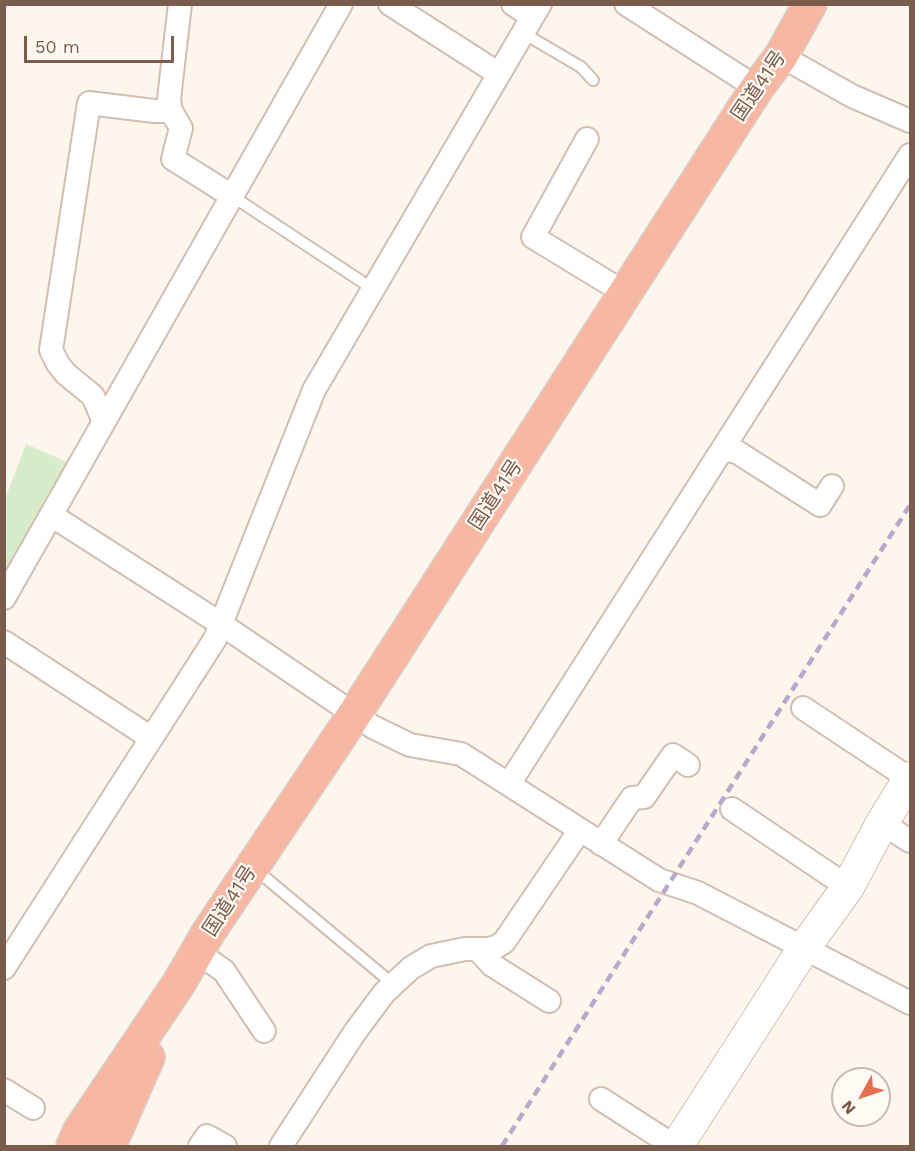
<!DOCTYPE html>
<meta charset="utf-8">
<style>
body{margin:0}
#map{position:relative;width:915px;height:1151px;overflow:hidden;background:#fdf6ec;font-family:"Work Sans",sans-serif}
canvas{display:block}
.frame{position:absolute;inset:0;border:6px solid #7a5c4d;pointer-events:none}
.north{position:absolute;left:831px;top:1067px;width:60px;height:60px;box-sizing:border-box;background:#fffaf3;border:2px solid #cabbb1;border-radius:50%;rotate:230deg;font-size:16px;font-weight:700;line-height:24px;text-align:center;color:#7a5c4d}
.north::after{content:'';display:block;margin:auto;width:21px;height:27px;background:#e76f51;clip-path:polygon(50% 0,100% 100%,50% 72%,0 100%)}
.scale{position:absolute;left:24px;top:36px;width:150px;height:27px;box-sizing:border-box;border:3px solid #7a5c4d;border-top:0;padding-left:8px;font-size:18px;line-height:21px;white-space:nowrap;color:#7a5c4d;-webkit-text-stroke:4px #fffaf3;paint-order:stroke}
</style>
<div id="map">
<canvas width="915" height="1151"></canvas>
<div class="frame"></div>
<div class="north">N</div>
<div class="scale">50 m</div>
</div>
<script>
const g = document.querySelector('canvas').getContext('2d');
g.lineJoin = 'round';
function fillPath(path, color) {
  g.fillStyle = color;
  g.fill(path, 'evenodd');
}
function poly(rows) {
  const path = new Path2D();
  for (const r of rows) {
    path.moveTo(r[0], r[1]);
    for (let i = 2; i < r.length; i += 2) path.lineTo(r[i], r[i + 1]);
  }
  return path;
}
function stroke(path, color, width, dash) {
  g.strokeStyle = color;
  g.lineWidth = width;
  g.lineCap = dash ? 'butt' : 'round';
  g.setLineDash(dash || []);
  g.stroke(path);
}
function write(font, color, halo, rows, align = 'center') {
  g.font = font + ' "Work Sans","Noto Sans JP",sans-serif';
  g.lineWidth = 4.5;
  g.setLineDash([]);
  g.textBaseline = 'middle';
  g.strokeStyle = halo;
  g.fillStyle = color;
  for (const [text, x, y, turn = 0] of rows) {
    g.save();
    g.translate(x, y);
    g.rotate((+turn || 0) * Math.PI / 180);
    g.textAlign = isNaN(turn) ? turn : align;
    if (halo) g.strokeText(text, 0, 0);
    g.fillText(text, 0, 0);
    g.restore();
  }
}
fillPath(poly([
 [26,444,67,462,5,578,5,499]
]), '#d8ecc9');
const lane = poly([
 [523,33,581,67,593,80],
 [232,196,373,289],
 [255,869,393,984]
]);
const street = poly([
 [180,4,169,99,171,111,181,128,173,159,232,196],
 [390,4,499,74],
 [513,4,532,17],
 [626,4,757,88],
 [781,56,852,96,910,121],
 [587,139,533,237,625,293],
 [104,422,93,396,66,374,58,364,51,350,89,103,154,111,171,111],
 [723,449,737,452,820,505,832,486],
 [51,515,221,624,373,727,410,745,461,754,659,880,698,893,910,1003],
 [4,598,341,4],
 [4,642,151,738],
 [803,708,910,779],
 [509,784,910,155],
 [732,809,848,887],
 [882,823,910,841],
 [601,844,632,798,644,797,673,755,688,765],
 [478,950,492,965,549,1001],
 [197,952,224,971,264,1031],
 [4,968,215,639,314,390,540,4],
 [4,1090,33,1108],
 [601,1099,674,1146],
 [200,1146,207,1136,225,1146],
 [281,1146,355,1032,384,993,411,968,431,956,465,949,488,949,496,947,504,942,580,830]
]);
const secondary = poly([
 [677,1146,804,948,848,887,882,823,910,778]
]);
const highway = poly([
 [73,1146,79,1132,179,983,208,933,354,715,757,88,781,56,810,4],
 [109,1146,148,1057]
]);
stroke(lane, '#d1beb0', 14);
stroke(street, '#d1beb0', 26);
stroke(secondary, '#d6c0b0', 34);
stroke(highway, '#dad1cd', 36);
stroke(lane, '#fff', 10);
stroke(street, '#fff', 22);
stroke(secondary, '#fff', 32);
stroke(highway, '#f7b7a3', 33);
stroke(poly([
 [502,1146,910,505]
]), '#b9a8c9', 4.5, [9, 6]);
write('20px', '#7a5c4d', '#fffaf3', [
 ["国道41号",759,86,-56],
 ["国道41号",496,495,-57],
 ["国道41号",230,901,-57]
]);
</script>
